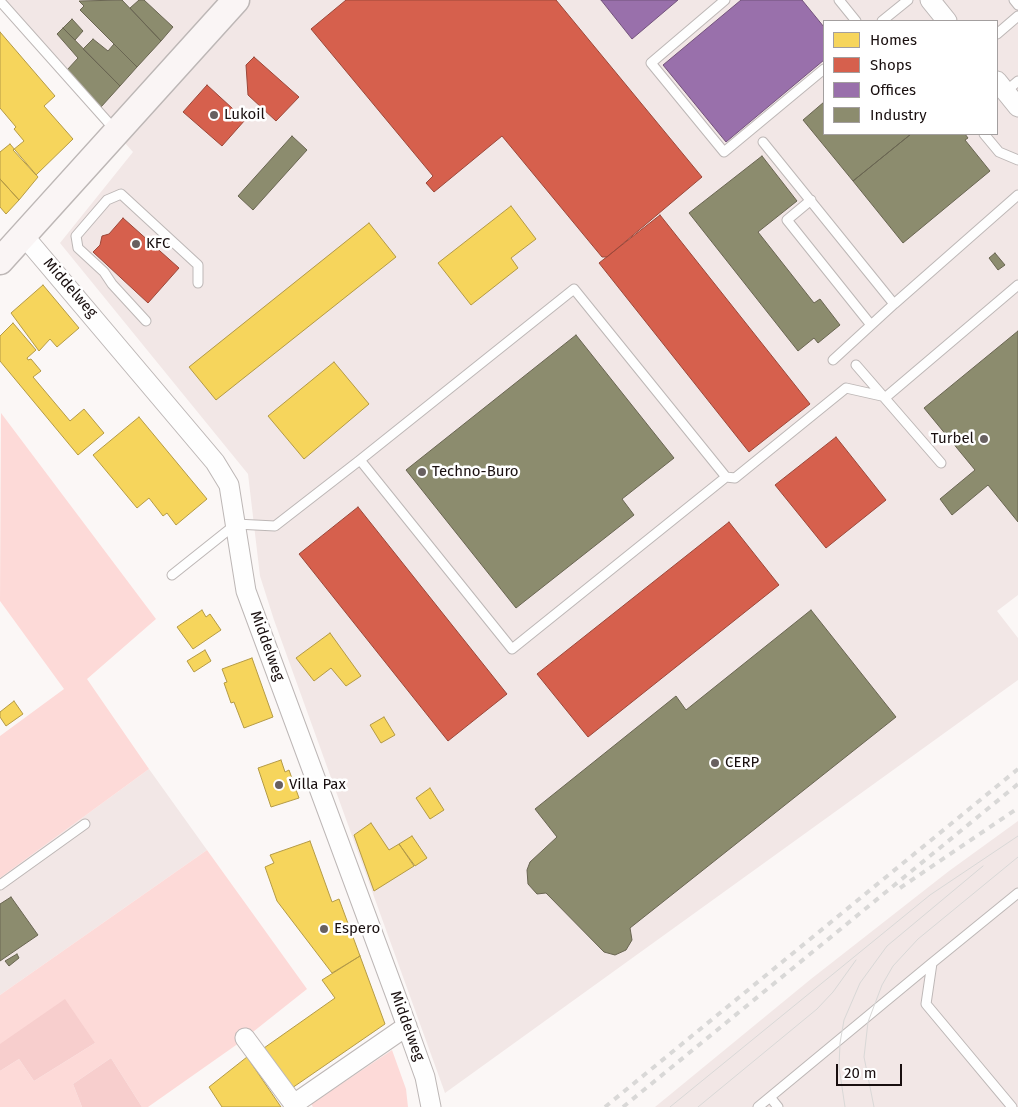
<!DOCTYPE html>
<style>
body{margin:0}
#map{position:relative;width:1018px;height:1107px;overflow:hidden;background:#fbf7f6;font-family:"Fira Sans",sans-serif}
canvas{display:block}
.legend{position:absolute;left:823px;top:20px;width:175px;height:115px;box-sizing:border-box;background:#fff;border:1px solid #a39f9f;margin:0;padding:6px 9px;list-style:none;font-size:15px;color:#190f0f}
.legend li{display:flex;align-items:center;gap:10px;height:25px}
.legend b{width:25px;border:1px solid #a39f9f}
.scale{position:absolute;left:836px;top:1064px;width:66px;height:22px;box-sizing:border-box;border:2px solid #190f0f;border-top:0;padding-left:6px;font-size:15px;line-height:18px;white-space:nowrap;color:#190f0f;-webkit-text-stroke:4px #fff;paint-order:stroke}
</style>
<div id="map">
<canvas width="1018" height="1107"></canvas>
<ul class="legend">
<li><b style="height:14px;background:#f6d55c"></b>Homes</li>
<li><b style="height:14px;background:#d6604d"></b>Shops</li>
<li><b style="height:14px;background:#9970ab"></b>Offices</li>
<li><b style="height:14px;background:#8c8c6e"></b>Industry</li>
</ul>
<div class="scale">20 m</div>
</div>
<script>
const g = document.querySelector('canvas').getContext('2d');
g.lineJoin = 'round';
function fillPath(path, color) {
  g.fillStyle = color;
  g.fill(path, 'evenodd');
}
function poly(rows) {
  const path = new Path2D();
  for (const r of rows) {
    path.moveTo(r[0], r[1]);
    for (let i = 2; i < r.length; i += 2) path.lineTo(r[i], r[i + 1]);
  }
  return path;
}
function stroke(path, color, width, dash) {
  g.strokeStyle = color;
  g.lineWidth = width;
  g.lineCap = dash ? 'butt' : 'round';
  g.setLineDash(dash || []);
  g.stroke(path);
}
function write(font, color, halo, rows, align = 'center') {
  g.font = font + ' "Fira Sans",sans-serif';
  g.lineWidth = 5;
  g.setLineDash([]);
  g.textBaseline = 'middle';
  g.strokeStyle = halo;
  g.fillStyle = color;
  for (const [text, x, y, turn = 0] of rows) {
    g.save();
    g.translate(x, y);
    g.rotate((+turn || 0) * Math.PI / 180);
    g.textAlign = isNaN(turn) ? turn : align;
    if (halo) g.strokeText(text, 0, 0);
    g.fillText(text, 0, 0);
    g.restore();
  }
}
fillPath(poly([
 [0,0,1018,0,1018,595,997,611,1018,638,1018,680,445,1093,274,620,260,576,248,474,60,243,133,152,0,3],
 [824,21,997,21,997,134,824,134],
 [149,769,207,850,0,995,0,878],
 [1018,821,1018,1107,655,1107,811,979,949,871]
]), '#f2e7e6');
fillPath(poly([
 [1,413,156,619,87,679,149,769,0,878,0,736,64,689,0,601],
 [207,850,307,989,239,1043,148,1107,142,1107,111,1058,73,1084,82,1107,0,1107,0,1071,19,1059,34,1081,95,1043,0,1044,0,995],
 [392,1050,406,1089,408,1107,313,1107,311,1104]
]), '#fddad8');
fillPath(poly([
 [65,999,95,1043,34,1081,19,1059,0,1071,0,1044],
 [111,1058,142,1107,82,1107,73,1084]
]), '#f7cecd');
const homes = poly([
 [0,32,55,96,44,106,73,139,36,175,13,150,24,141,14,129,16,127,0,108,0,32],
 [10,144,38,177,19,200,0,179,0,152,10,144],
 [0,179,19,200,6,214,0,207,0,179],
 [511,206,536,239,511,258,518,268,471,305,438,263,511,206],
 [369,223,396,257,216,400,189,367,369,223],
 [43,285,79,328,57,347,50,339,39,351,11,313,43,285],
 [13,323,36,350,27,358,28,360,31,359,41,371,33,377,70,421,84,409,104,433,78,455,0,361,0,336,13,323],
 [334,362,369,404,304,459,268,416,334,362],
 [139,417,207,499,176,525,167,513,163,516,149,498,137,508,93,455,139,417],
 [202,610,206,617,210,614,221,630,193,649,177,627,202,610],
 [330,633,361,676,346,686,331,668,314,681,296,658,330,633],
 [205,650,211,661,194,672,187,661,205,650],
 [252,658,273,717,244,728,234,702,231,703,224,683,227,682,222,669,252,658],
 [14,701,23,714,6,726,0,717,0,712,14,701],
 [384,717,395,735,381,743,370,725,384,717],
 [281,760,285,772,289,770,299,798,271,807,258,768,281,760],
 [430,788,444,810,430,819,416,798,430,788],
 [371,823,389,850,399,844,414,866,374,891,354,835,371,823],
 [412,836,427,858,415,866,399,844,412,836],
 [310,841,332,902,339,899,360,956,332,973,277,901,265,867,274,863,270,855,310,841],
 [360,956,385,1024,292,1088,264,1048,335,998,322,980,360,956],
 [247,1057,281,1107,222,1107,209,1087,247,1057]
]);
fillPath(homes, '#f6d55c');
stroke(homes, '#b49a45', 1);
const shops = poly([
 [346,0,556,0,702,177,607,257,602,257,502,136,434,192,426,183,433,176,311,29,346,0],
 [254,57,299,97,276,121,248,95,246,65,254,57],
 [207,85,245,120,222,146,183,112,207,85],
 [660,215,810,404,749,452,599,263,660,215],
 [123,218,179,268,148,303,93,252,100,245,102,236,109,234,123,218],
 [836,437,886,500,826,548,775,485,836,437],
 [358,507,507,694,448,741,299,554,358,507],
 [729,522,779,585,588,737,537,674,729,522]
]);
fillPath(shops, '#d6604d');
stroke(shops, '#9d483a', 1);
const offices = poly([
 [601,0,678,0,632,39,601,0],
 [741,0,802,0,824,27,824,60,726,142,663,65,741,0]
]);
fillPath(offices, '#9970ab');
stroke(offices, '#73537c', 1);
const industry = poly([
 [122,0,161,41,137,67,80,10,84,6,79,1,122,0],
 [139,0,144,0,173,27,161,41,130,8,139,0],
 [72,19,83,31,75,40,63,28,72,19],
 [63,28,120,86,101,107,67,70,78,58,57,34,63,28],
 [93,39,108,51,114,44,137,67,120,86,83,49,93,39],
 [824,102,824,134,911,134,853,181,803,120,824,102],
 [911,134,965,134,968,138,965,140,990,171,903,243,853,181,911,134],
 [292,136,307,150,253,210,238,196,292,136],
 [762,156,797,201,758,232,814,303,820,299,840,325,818,343,814,338,798,351,689,213,762,156],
 [995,253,1005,265,998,270,989,258,995,253],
 [1018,331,1018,522,988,485,952,515,940,499,975,470,924,408,1018,331],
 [576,335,674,458,622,499,634,515,516,608,406,470,576,335],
 [811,610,896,717,630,928,632,940,626,950,615,955,604,952,546,893,537,894,528,884,527,870,530,862,557,837,535,809,676,696,686,710,811,610],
 [11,897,38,935,0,961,0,904,11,897],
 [17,954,19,958,9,966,5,961,17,954]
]);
fillPath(industry, '#8c8c6e');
stroke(industry, '#6a6652', 1);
const lane = poly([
 [725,0,651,63,724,152,824,69],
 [839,0,856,21],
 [1014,0,1018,5],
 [0,1,115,130],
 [882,21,908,0],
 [997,34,1018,16],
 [1005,92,1018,81],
 [984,134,999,152,1018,160],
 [763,142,894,304,1018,195],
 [811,200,787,220,871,325],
 [574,289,726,477,512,649,360,460,574,289],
 [146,321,112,284,104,272,78,248,76,236,107,200,121,194,198,265,198,283],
 [833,360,894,304],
 [856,365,941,463],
 [726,477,735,478,846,388,886,397,1018,285],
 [172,575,236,524,275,526,360,460],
 [0,885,85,824],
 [770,1097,778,1107],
 [758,1107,932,963],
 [1012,1107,926,1004,932,963,1018,893]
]);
const street = poly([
 [930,0,947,21],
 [997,81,1018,107],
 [24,236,215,462,229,485,246,591,397,999,425,1077,431,1107],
 [245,1038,296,1107],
 [294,1104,407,1026]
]);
const secondary = poly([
 [0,261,236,0]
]);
stroke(lane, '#bdb7b6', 11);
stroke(street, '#bdb7b6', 21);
stroke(secondary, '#bdb7b6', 29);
stroke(lane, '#fefefe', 9);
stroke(street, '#fefefe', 19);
stroke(secondary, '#faf5f5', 26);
stroke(poly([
 [670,1107,930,895,1018,836],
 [698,1107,817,1009,833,992,856,960],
 [845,1107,839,1067,840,1043,844,1020,860,983,887,946,983,866],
 [874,1107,864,1057,868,1022,882,985,893,966,918,939,1018,857]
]), '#d9d8d7', 1);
stroke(poly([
 [900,888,1018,808],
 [605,1107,1018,769],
 [623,1107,1018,784]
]), '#d9d8d7', 4, [6, 6]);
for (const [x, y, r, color] of [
 [214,115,5,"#686060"],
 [136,244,5,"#686060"],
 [984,439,5,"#686060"],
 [422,472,5,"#686060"],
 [715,763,5,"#686060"],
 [279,785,5,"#686060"],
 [324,929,5,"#686060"]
]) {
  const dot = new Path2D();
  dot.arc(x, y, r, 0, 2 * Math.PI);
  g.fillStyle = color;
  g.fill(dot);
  stroke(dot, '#fff', 2);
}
write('15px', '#190f0f', '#fff', [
 ["Lukoil",224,115],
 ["KFC",146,244],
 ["Turbel",974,439,"right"],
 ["Techno-Buro",432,472],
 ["CERP",725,763],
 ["Villa Pax",289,785],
 ["Espero",334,929]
], 'left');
write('15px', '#190f0f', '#fff', [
 ["Middelweg",70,288,49],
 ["Middelweg",267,646,70],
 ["Middelweg",407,1026,70]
]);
</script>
